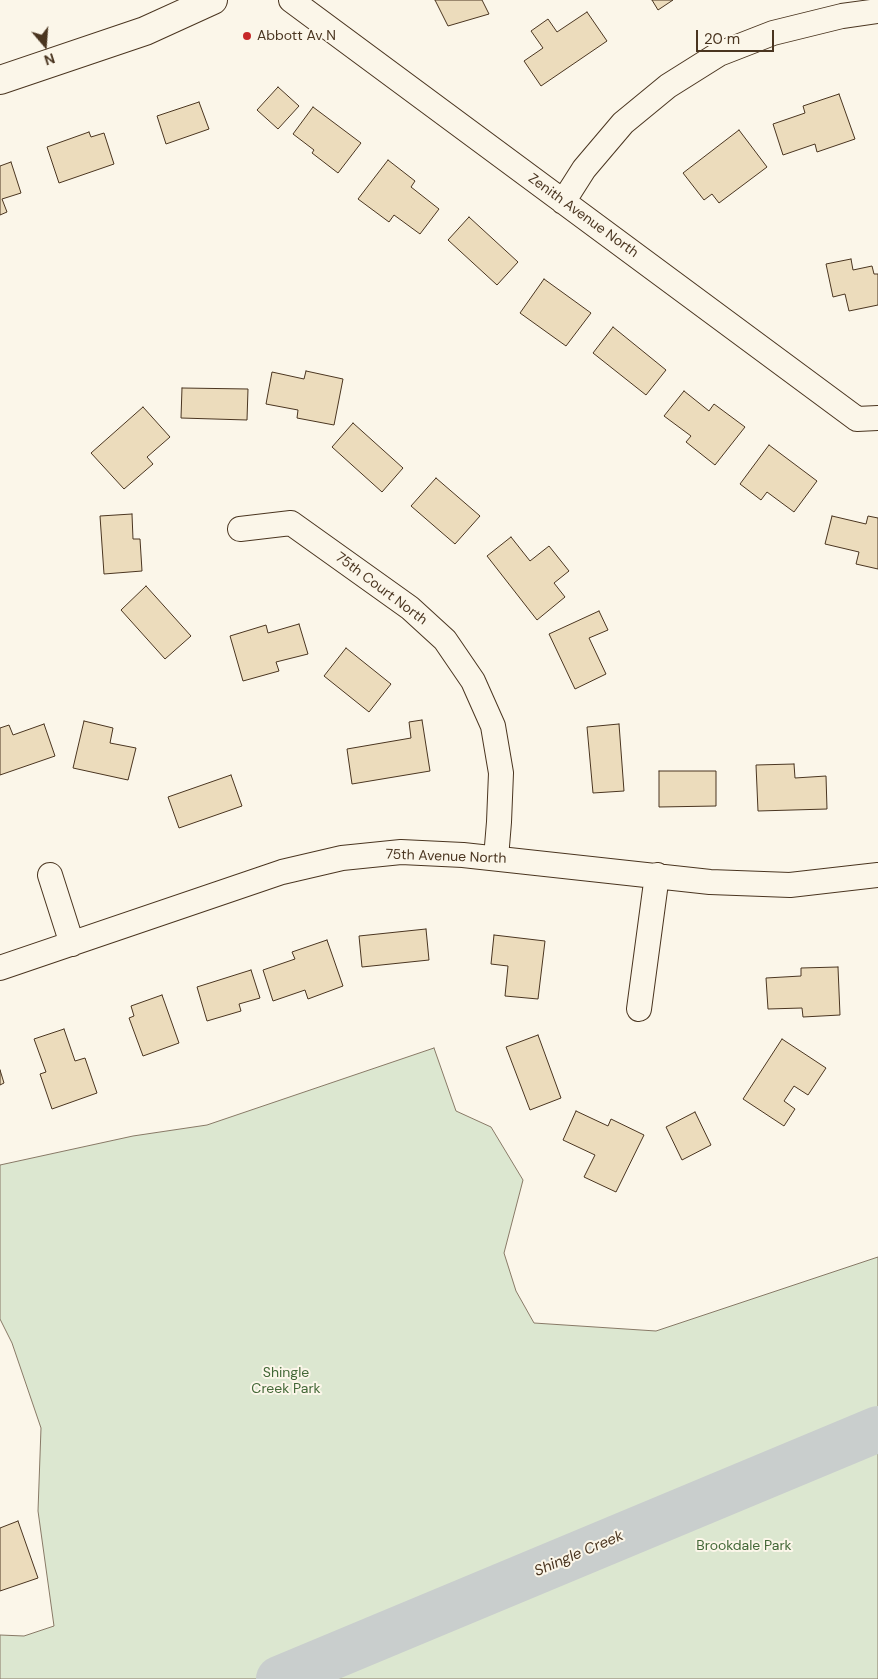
<!DOCTYPE html>
<style>
body{margin:0}
#map{position:relative;width:878px;height:1679px;overflow:hidden;background:#fbf6e9;font-family:"DM Sans",sans-serif}
canvas{display:block}
.north{position:absolute;left:20px;top:20px;width:50px;height:50px;-webkit-text-stroke:4px #fbf6e9;paint-order:stroke;rotate:162deg;font-size:14px;font-weight:700;line-height:20px;text-align:center;color:#4a3520}
.north::after{content:'';display:block;margin:auto;width:18px;height:22px;background:#4a3520;clip-path:polygon(50% 0,100% 100%,50% 72%,0 100%)}
.scale{position:absolute;left:696px;top:30px;width:78px;height:22px;box-sizing:border-box;border:2px solid #4a3520;border-top:0;padding-left:6px;font-size:15px;line-height:18px;white-space:nowrap;color:#4a3520;-webkit-text-stroke:4px #fbf6e9;paint-order:stroke}
</style>
<div id="map">
<canvas width="878" height="1679"></canvas>
<div class="north">N</div>
<div class="scale">20 m</div>
</div>
<script>
const g = document.querySelector('canvas').getContext('2d');
g.lineJoin = 'round';
function fillPath(path, color) {
  g.fillStyle = color;
  g.fill(path, 'evenodd');
}
function poly(rows) {
  const path = new Path2D();
  for (const r of rows) {
    path.moveTo(r[0], r[1]);
    for (let i = 2; i < r.length; i += 2) path.lineTo(r[i], r[i + 1]);
  }
  return path;
}
function stroke(path, color, width, dash) {
  g.strokeStyle = color;
  g.lineWidth = width;
  g.lineCap = dash ? 'butt' : 'round';
  g.setLineDash(dash || []);
  g.stroke(path);
}
function write(font, color, halo, rows, align = 'center') {
  g.font = font + ' "DM Sans",sans-serif';
  g.lineWidth = 4;
  g.setLineDash([]);
  g.textBaseline = 'middle';
  g.strokeStyle = halo;
  g.fillStyle = color;
  for (const [text, x, y, turn = 0] of rows) {
    g.save();
    g.translate(x, y);
    g.rotate((+turn || 0) * Math.PI / 180);
    g.textAlign = isNaN(turn) ? turn : align;
    if (halo) g.strokeText(text, 0, 0);
    g.fillText(text, 0, 0);
    g.restore();
  }
}
const green = poly([
 [434,1048,456,1111,491,1127,523,1180,504,1253,516,1291,534,1323,656,1331,878,1257,878,1679,0,1679,0,1635,24,1636,54,1626,38,1511,41,1428,12,1343,0,1319,0,1165,133,1136,207,1125,434,1048]
]);
fillPath(green, '#dce7d0');
stroke(green, '#887966', 1);
stroke(poly([
 [279,1679,878,1429]
]), '#c9cecd', 46);
const building = poly([
 [435,0,482,0,489,14,448,26,435,0],
 [652,0,673,0,658,10,652,0],
 [587,12,607,41,541,86,524,61,543,48,531,31,548,19,557,32,587,12],
 [278,87,299,106,278,129,257,110,278,87],
 [839,94,855,139,817,152,815,144,783,155,773,124,805,113,803,106,839,94],
 [199,102,209,129,166,144,157,116,199,102],
 [313,107,361,143,338,173,312,153,314,150,293,134,313,107],
 [739,130,767,167,719,203,712,194,704,200,683,173,739,130],
 [89,132,91,137,104,133,114,164,59,183,47,147,89,132],
 [388,160,415,181,411,187,439,209,420,234,394,215,389,222,358,199,388,160],
 [11,162,21,193,2,199,7,212,0,215,0,166,11,162],
 [469,217,518,262,497,285,448,240,469,217],
 [851,259,853,270,872,266,874,274,878,274,878,305,849,311,845,294,833,297,826,264,851,259],
 [544,279,591,313,566,346,520,313,544,279],
 [613,327,666,370,646,395,593,353,613,327],
 [306,371,343,379,334,425,297,418,298,410,266,404,272,372,304,379,306,371],
 [182,388,248,389,247,420,181,418,182,388],
 [684,391,709,411,714,404,745,427,715,465,686,442,691,436,664,416,684,391],
 [143,407,170,437,147,457,153,464,124,489,91,453,143,407],
 [353,423,403,468,382,492,332,447,353,423],
 [769,445,817,481,794,512,767,492,761,500,740,484,769,445],
 [436,478,480,516,455,544,411,506,436,478],
 [132,514,133,539,140,539,142,571,104,574,100,516,132,514],
 [832,516,866,524,868,516,878,518,878,569,856,564,859,552,825,544,832,516],
 [511,537,530,561,549,546,569,571,554,583,565,597,537,620,487,556,511,537],
 [146,586,191,636,165,659,121,610,146,586],
 [599,611,608,630,589,638,606,674,575,689,549,634,599,611],
 [299,624,308,654,276,662,279,671,243,681,230,636,266,625,268,633,299,624],
 [346,648,391,684,369,712,324,676,346,648],
 [422,720,430,771,352,784,347,749,411,738,409,722,422,720],
 [84,721,113,728,110,743,136,748,128,780,73,768,84,721],
 [44,724,55,756,0,775,0,728,9,725,13,735,44,724],
 [619,724,624,791,593,793,587,727,619,724],
 [794,764,795,778,826,776,827,809,758,811,756,765,794,764],
 [659,771,716,771,716,806,659,807,659,771],
 [231,775,242,806,179,828,168,797,231,775],
 [426,929,429,960,362,967,359,936,426,929],
 [494,935,545,941,538,999,505,996,508,966,491,964,494,935],
 [327,940,343,986,308,999,305,990,273,1001,263,970,295,959,292,952,327,940],
 [838,967,840,1015,803,1017,802,1008,768,1009,766,978,801,976,801,968,838,967],
 [251,970,260,998,239,1004,241,1011,207,1021,197,987,251,970],
 [162,995,179,1043,143,1056,129,1018,134,1016,131,1006,162,995],
 [64,1029,75,1061,85,1058,97,1093,52,1109,40,1074,46,1072,34,1039,64,1029],
 [538,1035,561,1098,530,1110,506,1047,538,1035],
 [782,1039,826,1068,808,1095,794,1086,784,1101,795,1109,784,1126,743,1099,782,1039],
 [0,1070,4,1083,0,1085,0,1070],
 [576,1111,608,1126,611,1119,644,1135,616,1192,584,1177,595,1155,563,1140,576,1111],
 [695,1112,711,1145,682,1160,666,1127,695,1112],
 [18,1521,38,1578,0,1591,0,1528,18,1521]
]);
fillPath(building, '#ecdcbc');
stroke(building, '#4a3520', 1);
const street = poly([
 [291,0,857,419,878,418],
 [563,202,584,169,623,123,668,86,719,54,773,33,842,16,878,11],
 [240,529,291,523,410,608,445,640,473,681,493,726,501,773,499,822,496,858],
 [50,875,72,944],
 [0,968,282,872,342,858,401,852,463,855,710,882,790,885,878,875],
 [639,1009,657,875]
]);
const secondary = poly([
 [0,80,145,31,213,0]
]);
stroke(street, '#4a3520', 26);
stroke(secondary, '#4a3520', 30);
stroke(street, '#fbf6e9', 24);
stroke(secondary, '#fbf6e9', 28);
for (const [x, y, r, color] of [
 [247,36,5,"#c62828"]
]) {
  const dot = new Path2D();
  dot.arc(x, y, r, 0, 2 * Math.PI);
  g.fillStyle = color;
  g.fill(dot);
  stroke(dot, '#fbf6e9', 2);
}
write('14px', '#4a3520', '#fbf6e9', [
 ["Abbott Av N",257,36]
], 'left');
write('14px', '#4a3520', '#fbf6e9', [
 ["Zenith Avenue North",583,216,36],
 ["75th Court North",381,589,37],
 ["75th Avenue North",446,857,2]
]);
write('14px', '#436837', '#fbf6e9', [
 ["Shingle",286,1373],
 ["Creek Park",286,1389],
 ["Brookdale Park",744,1546]
]);
write('italic 15px', '#4a3520', '#fbf6e9', [
 ["Shingle Creek",579,1554,-23]
]);
</script>
